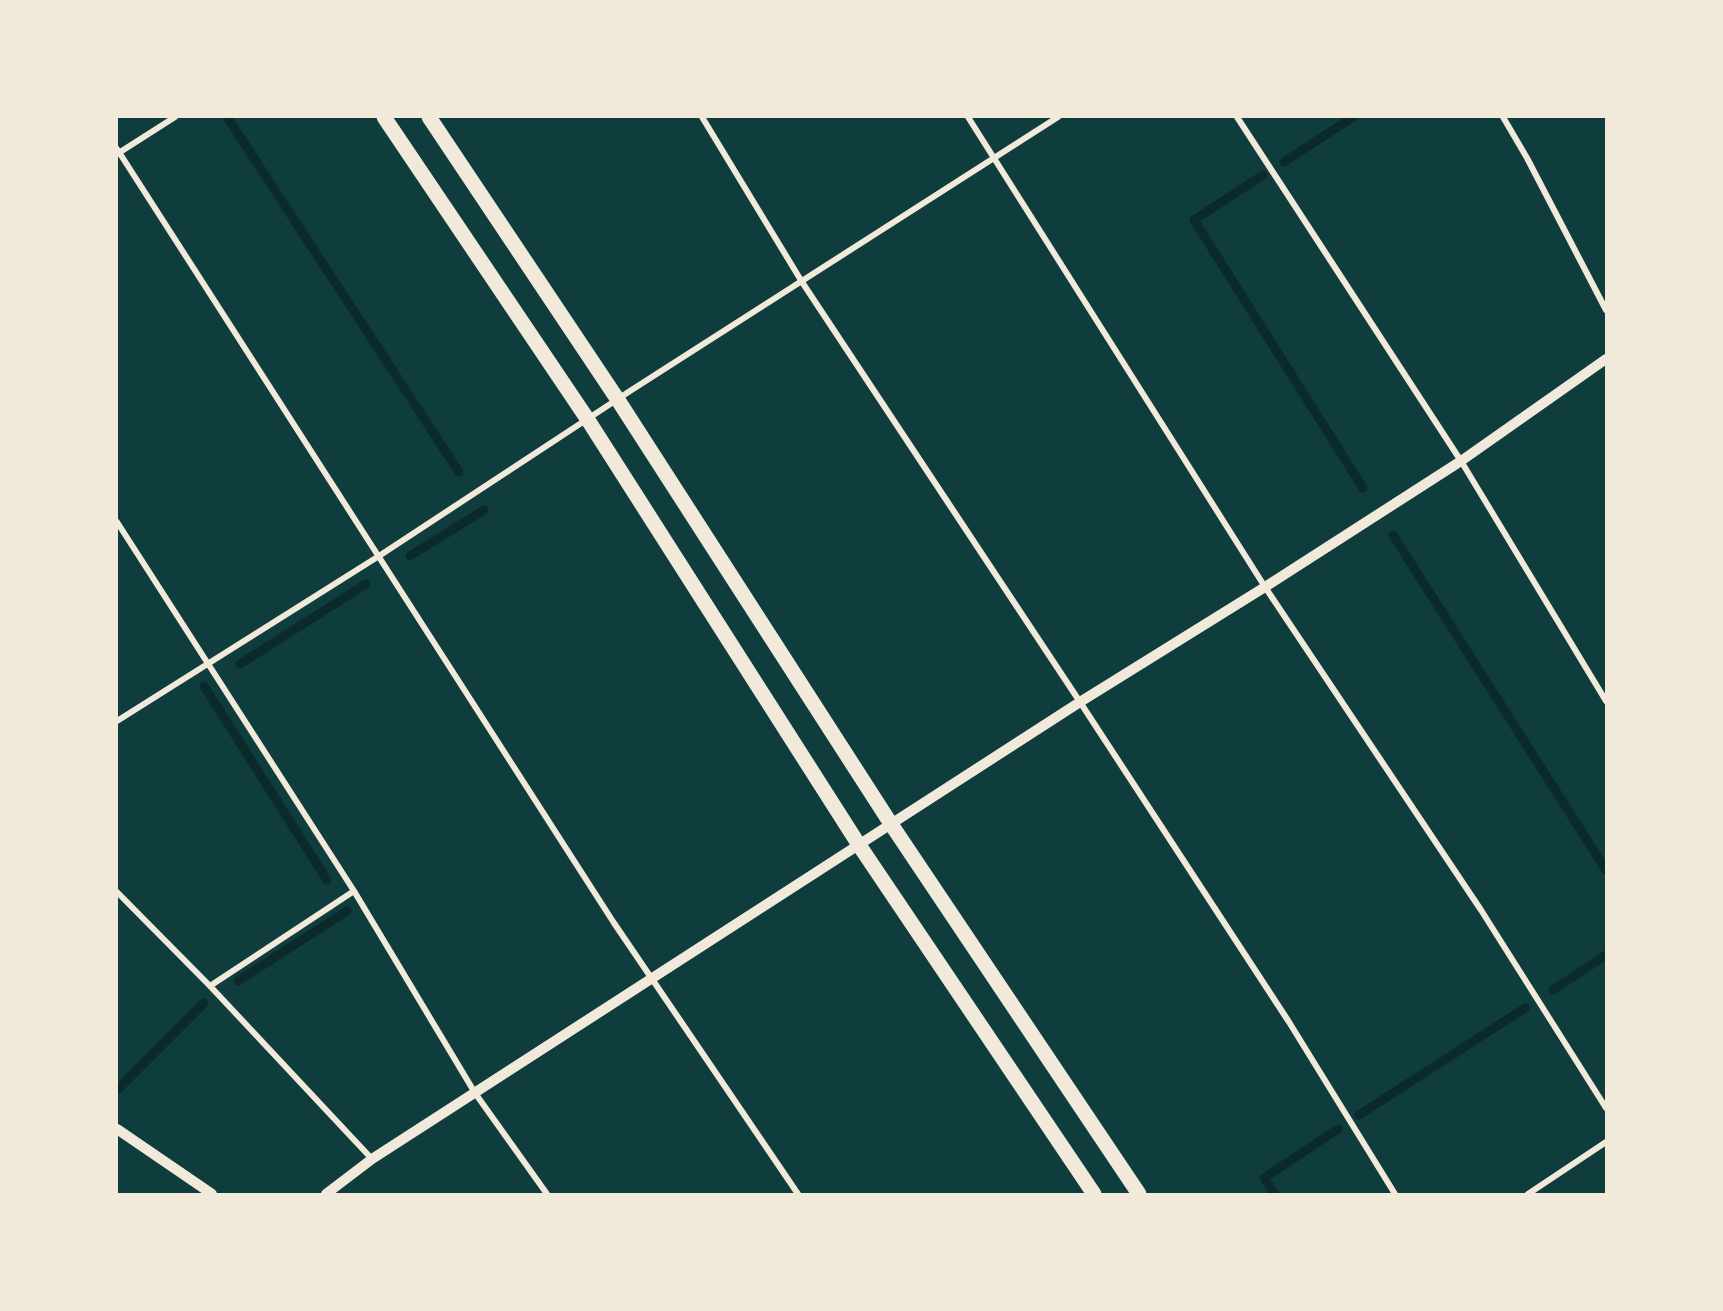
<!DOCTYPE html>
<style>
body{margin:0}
#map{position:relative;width:1723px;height:1311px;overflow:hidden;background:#0f3d3e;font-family:Mulish,sans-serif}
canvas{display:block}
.frame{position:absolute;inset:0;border:118px solid #f1e9da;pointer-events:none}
</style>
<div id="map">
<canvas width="1723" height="1311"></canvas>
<div class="frame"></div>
</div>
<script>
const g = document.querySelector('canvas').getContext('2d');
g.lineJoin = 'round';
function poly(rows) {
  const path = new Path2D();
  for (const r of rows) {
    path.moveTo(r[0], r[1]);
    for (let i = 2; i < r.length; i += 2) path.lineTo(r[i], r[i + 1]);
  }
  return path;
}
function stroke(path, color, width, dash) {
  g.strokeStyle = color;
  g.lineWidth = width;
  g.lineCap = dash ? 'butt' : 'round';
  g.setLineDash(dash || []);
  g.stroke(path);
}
stroke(poly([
 [227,117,459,472],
 [1284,162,1353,117],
 [1263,175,1194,220,1363,488],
 [1393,535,1606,870],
 [410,556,484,510],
 [240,664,366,584],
 [204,686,327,880],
 [238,981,347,911],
 [1553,990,1606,955],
 [117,1090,204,1003],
 [1359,1115,1525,1008],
 [1275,1194,1264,1178,1338,1129]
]), '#0a2a2b', 9);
stroke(poly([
 [702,117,802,282,1080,702,1289,1022,1395,1194],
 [968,117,1265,587,1481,910,1606,1108],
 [1237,117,1461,461,1606,701],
 [1503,117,1527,158,1606,310],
 [117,149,614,923,798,1194],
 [117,154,175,117],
 [117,522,354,891,475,1093,547,1194],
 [117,721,379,556,630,391,1058,117],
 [117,892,210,986,372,1159],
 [210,986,354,891],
 [1528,1194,1606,1142]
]), '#f1e9da', 6);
stroke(poly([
 [117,1129,212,1194],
 [326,1194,372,1159,1080,702,1265,587,1461,461,1606,359]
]), '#f1e9da', 10);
stroke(poly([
 [384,117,588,420,859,845,1094,1194],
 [429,117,618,400,891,824,1139,1194]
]), '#f1e9da', 15);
</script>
